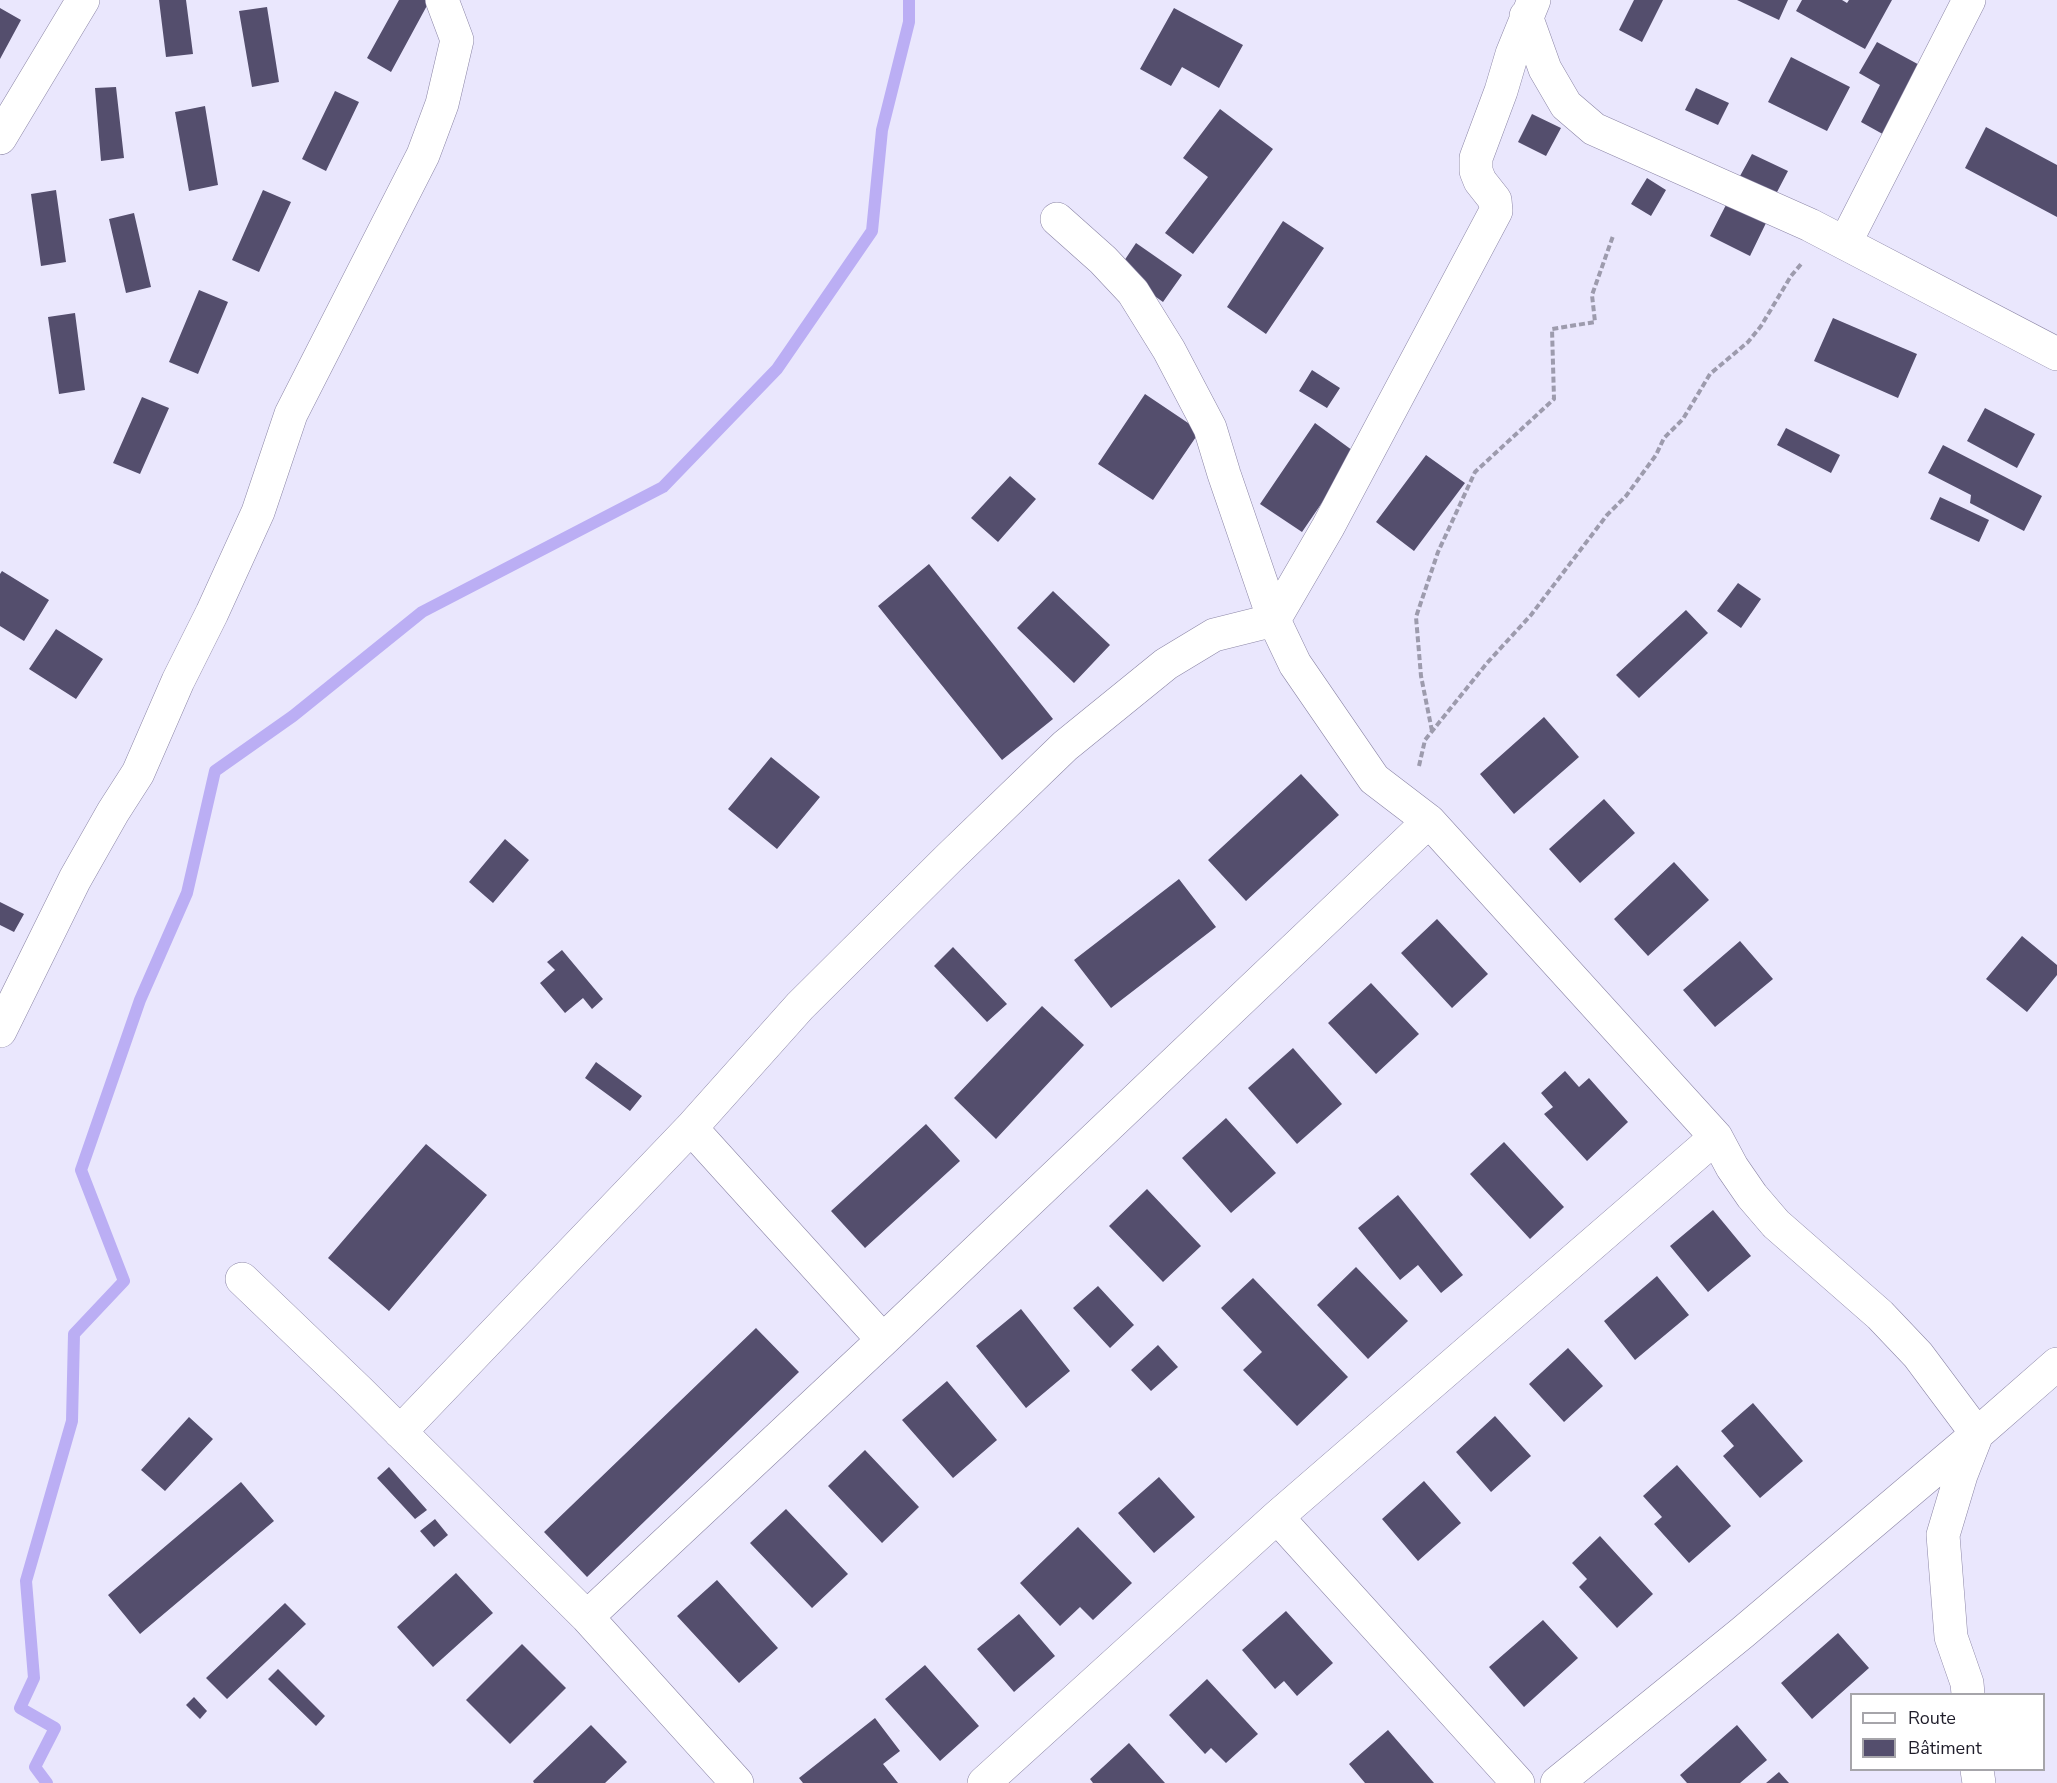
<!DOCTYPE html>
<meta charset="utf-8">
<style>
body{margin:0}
#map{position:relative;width:2057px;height:1783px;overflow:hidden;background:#eae7fd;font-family:"Nunito Sans",sans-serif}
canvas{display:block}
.legend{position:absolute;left:1850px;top:1693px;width:195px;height:78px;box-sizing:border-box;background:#fff;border:2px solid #a6a5aa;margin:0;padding:8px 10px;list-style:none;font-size:18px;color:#201e2b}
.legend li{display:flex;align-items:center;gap:12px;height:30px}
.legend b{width:30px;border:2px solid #a6a5aa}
</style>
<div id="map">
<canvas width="2057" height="1783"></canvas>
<ul class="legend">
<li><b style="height:8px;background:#fff"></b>Route</li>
<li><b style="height:16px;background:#544e6d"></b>Bâtiment</li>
</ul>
</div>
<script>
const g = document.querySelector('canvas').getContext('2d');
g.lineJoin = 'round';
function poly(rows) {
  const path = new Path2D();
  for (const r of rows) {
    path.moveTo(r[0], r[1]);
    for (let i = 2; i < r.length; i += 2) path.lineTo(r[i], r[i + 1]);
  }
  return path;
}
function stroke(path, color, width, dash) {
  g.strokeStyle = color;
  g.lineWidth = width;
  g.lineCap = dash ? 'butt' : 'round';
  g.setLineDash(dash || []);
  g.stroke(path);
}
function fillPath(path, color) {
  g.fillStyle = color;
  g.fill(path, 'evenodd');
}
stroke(poly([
 [47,1783,35,1767,55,1728,20,1708,34,1678,26,1581,72,1421,74,1334,124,1281,81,1170,140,1000,187,893,215,771,293,716,422,612,663,487,777,369,872,231,882,130,909,22,909,0]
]), '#bbaef4', 12);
fillPath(poly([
 [159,0,186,0,193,54,166,57],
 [399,0,430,0,391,72,367,58],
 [1634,0,1663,0,1642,42,1619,30],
 [1737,0,1788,0,1779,20],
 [1802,0,1842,0,1847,3,1849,0,1892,0,1865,49,1796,11],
 [267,7,279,82,252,87,239,11],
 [0,8,21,20,0,59],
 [1174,8,1243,45,1219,88,1182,67,1171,86,1140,69],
 [1877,42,1925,68,1888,137,1861,122,1880,85,1859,73],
 [1791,57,1850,87,1827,131,1768,102],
 [116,87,124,158,101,161,95,88],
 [1696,88,1729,103,1718,125,1685,110],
 [335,91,359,102,326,171,302,159],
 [205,106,218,185,189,191,175,112],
 [1220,109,1273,149,1193,254,1165,233,1208,177,1183,158],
 [1532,114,1561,128,1546,156,1518,142],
 [1986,127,2057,165,2057,217,1965,168],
 [1752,154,1788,171,1776,194,1740,176],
 [1647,178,1666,190,1651,216,1631,204],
 [56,190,66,262,41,266,31,194],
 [263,190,291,202,259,272,232,260],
 [1727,203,1766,223,1750,256,1710,236],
 [134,213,151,287,126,293,109,219],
 [1283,221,1324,248,1266,334,1227,307],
 [1136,243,1182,275,1163,302,1118,270],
 [199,290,228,302,198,374,169,362],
 [75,313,85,390,59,394,48,317],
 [1833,318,1917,354,1898,398,1814,361],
 [1312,370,1340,388,1327,408,1299,391],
 [1145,394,1200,431,1153,500,1098,464],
 [142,397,169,408,140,474,113,463],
 [1985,408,2035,434,2017,468,1967,441],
 [1315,423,1356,453,1302,532,1260,504],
 [1786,428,1840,455,1831,473,1777,445],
 [1943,445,2042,496,2024,531,1970,503,1971,495,1928,473],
 [1426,455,1465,483,1414,551,1376,522],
 [1010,476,1036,499,998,542,971,518],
 [1940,497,1989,520,1979,542,1930,519],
 [929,564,1053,719,1002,760,878,606],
 [2,571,49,600,24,641,0,626,0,574],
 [1738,583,1761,599,1741,628,1717,611],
 [1053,591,1110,645,1074,683,1017,628],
 [1686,610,1708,633,1639,698,1616,675],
 [56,629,103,659,76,699,29,669],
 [1544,717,1579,757,1514,814,1480,774],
 [771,757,820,797,777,849,728,809],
 [1301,774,1339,815,1246,901,1208,860],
 [1604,799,1635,833,1580,883,1549,849],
 [505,839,529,860,493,903,469,882],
 [1674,862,1709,900,1648,956,1614,919],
 [1179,879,1216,927,1111,1008,1074,960],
 [0,902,24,914,14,932,0,925],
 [1437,919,1488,974,1452,1008,1401,953],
 [2022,936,2057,965,2057,975,2027,1012,1986,979],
 [1740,941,1773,979,1715,1027,1683,990],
 [953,947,1007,1004,987,1022,934,966],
 [562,950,603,999,592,1009,583,998,565,1013,540,983,555,970,547,962],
 [1371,983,1419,1034,1376,1074,1328,1023],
 [1042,1006,1084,1045,996,1139,954,1098],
 [1293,1048,1342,1104,1297,1144,1248,1088],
 [596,1062,642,1096,630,1111,585,1078],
 [1565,1071,1579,1087,1589,1078,1628,1122,1587,1161,1544,1114,1553,1107,1541,1093],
 [1226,1118,1276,1173,1231,1213,1182,1158],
 [926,1124,960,1161,865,1248,831,1211],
 [1504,1142,1564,1207,1530,1239,1470,1174],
 [426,1144,487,1195,389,1311,328,1258],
 [1147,1189,1201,1246,1163,1282,1109,1226],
 [1398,1195,1463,1275,1441,1293,1418,1265,1400,1280,1358,1228],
 [1713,1210,1751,1256,1708,1292,1670,1246],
 [1356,1267,1408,1321,1368,1359,1317,1305],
 [1657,1276,1689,1315,1635,1360,1604,1321],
 [1253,1278,1348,1377,1297,1426,1243,1370,1262,1352,1221,1308],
 [1098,1286,1134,1325,1110,1348,1073,1308],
 [1021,1309,1070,1371,1026,1408,976,1346],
 [756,1328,799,1372,587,1577,544,1532],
 [1158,1345,1178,1367,1151,1391,1131,1370],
 [1568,1348,1603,1386,1564,1422,1529,1384],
 [947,1381,997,1440,953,1478,902,1420],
 [1753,1403,1803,1461,1760,1498,1723,1456,1734,1446,1721,1431],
 [1495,1416,1531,1456,1491,1492,1456,1452],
 [189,1417,213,1439,165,1491,141,1470],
 [865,1450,919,1507,882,1543,828,1486],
 [1677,1465,1731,1526,1689,1563,1654,1524,1662,1517,1643,1496],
 [389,1467,427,1510,415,1519,377,1478],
 [1159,1477,1195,1517,1154,1553,1118,1513],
 [1424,1481,1461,1523,1418,1561,1382,1519],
 [241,1482,274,1521,140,1634,108,1595],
 [786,1509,848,1574,812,1608,750,1543],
 [435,1519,448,1535,434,1547,420,1531],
 [1078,1527,1132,1583,1093,1620,1080,1607,1060,1626,1020,1583],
 [1600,1536,1653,1594,1617,1628,1579,1587,1587,1579,1572,1563],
 [456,1573,493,1613,433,1667,397,1627],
 [717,1580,778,1648,739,1683,677,1616],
 [285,1603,306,1624,227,1699,206,1678],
 [1286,1611,1333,1663,1297,1696,1284,1681,1275,1689,1242,1650],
 [1019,1614,1055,1656,1014,1692,977,1649],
 [1543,1620,1578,1658,1524,1707,1489,1667],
 [1838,1633,1869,1668,1812,1719,1781,1683],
 [522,1644,566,1688,510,1744,466,1700],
 [925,1665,979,1726,940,1761,885,1699],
 [278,1669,325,1716,316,1726,268,1679],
 [1207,1679,1258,1734,1226,1763,1211,1748,1205,1754,1169,1715],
 [194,1697,207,1711,200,1719,186,1705],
 [875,1718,900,1751,883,1764,898,1783,803,1783,799,1778],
 [591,1725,627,1762,605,1783,534,1783,533,1781],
 [1737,1725,1767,1760,1740,1783,1687,1783,1680,1775],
 [1388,1730,1434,1783,1365,1783,1349,1764],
 [1129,1743,1165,1783,1093,1783,1090,1779],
 [1779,1772,1789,1783,1766,1783]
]), '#544e6d');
const minor = poly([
 [1526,16,1545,69,1566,105,1594,129,1810,225,2057,354],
 [0,138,83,0],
 [1057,219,1103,260,1133,292,1169,350,1210,428,1224,474,1274,620,1295,664,1374,779,1429,821,1716,1137,1732,1167,1752,1196,1776,1224,1880,1315,1918,1355,1977,1434,1961,1475,1943,1535,1951,1637,1967,1683,1968,1694],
 [1845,243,1969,0],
 [0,1031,75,879,113,812,138,773,178,681,212,613,258,512,291,414,423,155,442,104,457,40,442,0],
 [691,1128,883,1340],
 [242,1279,359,1391,587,1617,737,1783],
 [400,1432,691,1128,800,1006,949,858,1065,746,1166,664,1214,635,1274,620,1328,527,1496,211,1495,200,1480,181,1476,171,1476,158,1501,91,1512,54,1534,0],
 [1277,1517,1518,1783],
 [587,1617,883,1340,1429,821],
 [1977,1770,1979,1783],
 [984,1783,1277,1517,1716,1137],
 [1557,1783,1742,1633,1977,1434,2057,1364]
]);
stroke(minor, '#8b85a6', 34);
stroke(poly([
 [1432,731,1421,676,1416,617,1438,552,1475,472,1554,399,1552,329,1595,322,1592,295,1613,236],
 [1419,766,1425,740,1487,663,1531,615,1607,515,1626,496,1656,455,1664,438,1683,419,1710,374,1748,342,1761,326,1791,276,1802,263]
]), '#9d9bad', 4, [6, 3]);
stroke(minor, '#fff', 33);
</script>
